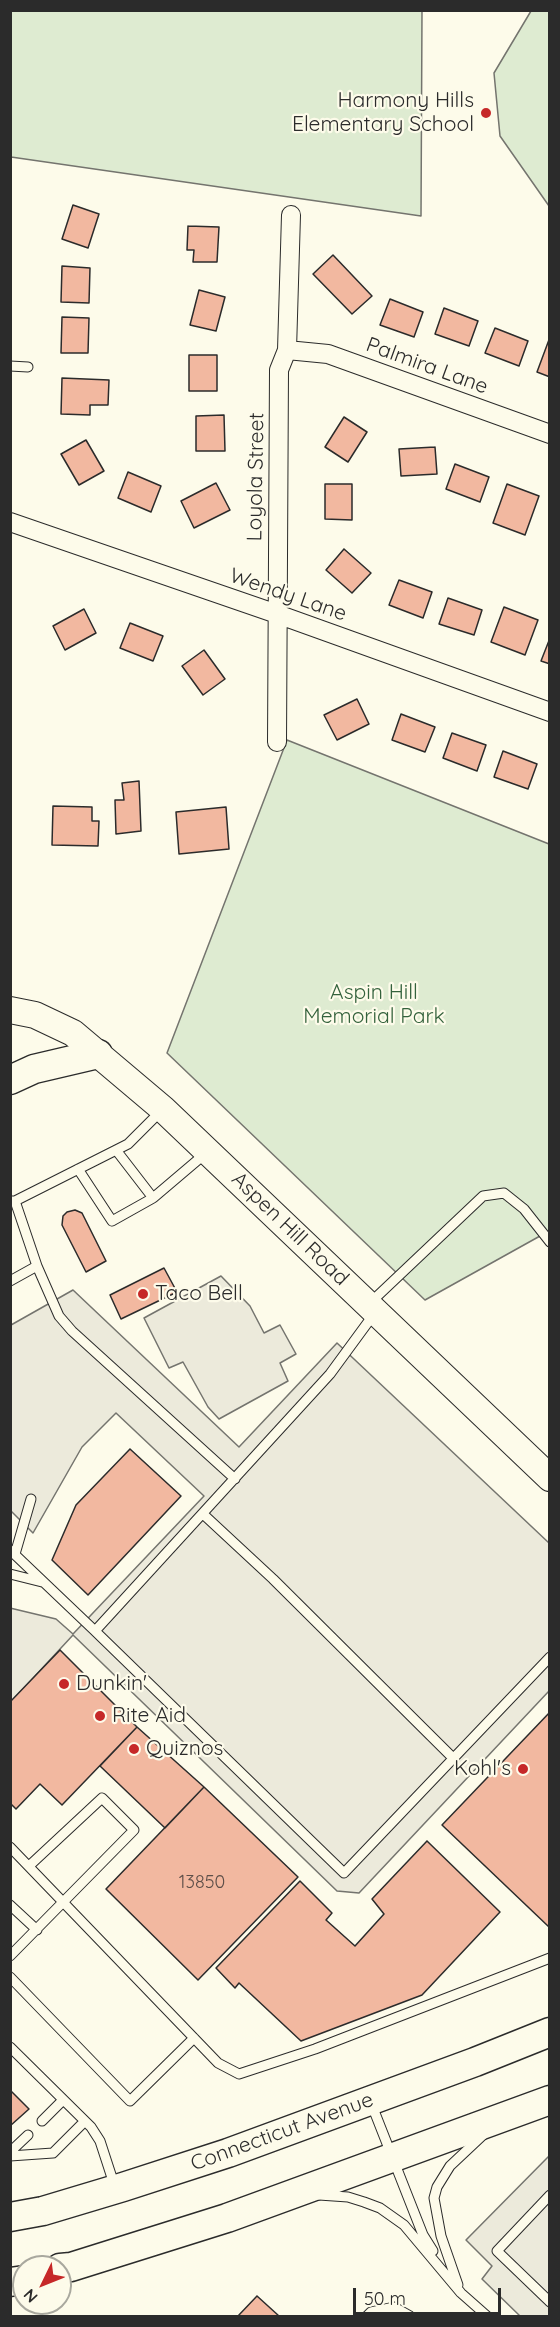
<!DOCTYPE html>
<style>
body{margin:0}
#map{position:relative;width:560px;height:2327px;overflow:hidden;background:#fdfbea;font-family:Quicksand,sans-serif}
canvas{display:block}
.frame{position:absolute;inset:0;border:12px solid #2b2b2b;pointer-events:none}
.north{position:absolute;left:12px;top:2255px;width:60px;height:60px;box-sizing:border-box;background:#fdfbea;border:2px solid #a9a89e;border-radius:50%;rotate:227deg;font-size:16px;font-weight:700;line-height:24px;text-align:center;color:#2b2b2b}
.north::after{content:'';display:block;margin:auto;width:21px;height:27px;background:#c62828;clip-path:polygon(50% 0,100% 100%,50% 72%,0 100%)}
.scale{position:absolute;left:353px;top:2288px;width:148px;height:27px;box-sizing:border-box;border:3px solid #2b2b2b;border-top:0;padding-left:8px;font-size:18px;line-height:21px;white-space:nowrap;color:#2b2b2b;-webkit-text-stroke:4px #fdfbea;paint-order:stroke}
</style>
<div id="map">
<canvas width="560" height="2327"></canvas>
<div class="frame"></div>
<div class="north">N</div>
<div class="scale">50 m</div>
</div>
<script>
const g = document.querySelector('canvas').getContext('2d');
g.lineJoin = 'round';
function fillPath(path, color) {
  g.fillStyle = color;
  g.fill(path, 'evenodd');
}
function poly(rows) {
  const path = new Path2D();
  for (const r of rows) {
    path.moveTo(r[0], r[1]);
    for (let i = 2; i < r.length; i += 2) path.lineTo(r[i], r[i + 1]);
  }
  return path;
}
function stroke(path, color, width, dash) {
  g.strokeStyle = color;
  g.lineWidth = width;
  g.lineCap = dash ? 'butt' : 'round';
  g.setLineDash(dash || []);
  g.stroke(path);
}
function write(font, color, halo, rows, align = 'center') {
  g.font = font + ' Quicksand,sans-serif';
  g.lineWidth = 4.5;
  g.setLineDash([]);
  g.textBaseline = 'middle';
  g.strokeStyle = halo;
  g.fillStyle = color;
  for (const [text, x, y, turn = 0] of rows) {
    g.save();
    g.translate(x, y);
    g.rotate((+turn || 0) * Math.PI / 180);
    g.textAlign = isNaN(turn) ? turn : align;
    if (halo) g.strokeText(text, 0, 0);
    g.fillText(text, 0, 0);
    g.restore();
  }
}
const green = poly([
 [11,10,422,11,421,216,11,157,11,10],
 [531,11,549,11,549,206,500,136,494,73,531,11],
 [287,740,549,844,549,1231,425,1300,167,1053,287,740]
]);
fillPath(green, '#deebd1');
stroke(green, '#74746e', 1.5);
const parking = poly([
 [221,1276,250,1306,264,1333,280,1325,296,1354,280,1363,288,1381,219,1419,208,1407,183,1362,169,1368,144,1318,221,1276],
 [73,1290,239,1447,337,1343,549,1543,549,1691,359,1893,337,1891,73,1635,11,1702,10,1608,56,1619,73,1634,204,1496,116,1413,82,1447,33,1533,11,1511,11,1325,73,1290],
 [549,2156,549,2316,520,2316,482,2279,492,2266,466,2240,549,2156]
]);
fillPath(parking, '#eceadb');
stroke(parking, '#74746e', 1.5);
const building = poly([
 [73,205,99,214,88,248,62,239,73,205],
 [188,226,219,227,217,262,193,262,194,250,187,250,188,226],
 [333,255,372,296,352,314,313,274,333,255],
 [62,266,90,268,89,303,61,302,62,266],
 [199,290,225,297,216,331,190,325,199,290],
 [390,299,423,312,414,337,380,325,390,299],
 [444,308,478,321,469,346,435,334,444,308],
 [62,317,89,318,88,353,61,353,62,317],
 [495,328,528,341,519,366,485,353,495,328],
 [550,337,550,377,537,372,550,337],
 [189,355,217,355,217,391,189,391,189,355],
 [62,378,109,380,108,405,90,405,90,415,61,414,62,378],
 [224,415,225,451,196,451,196,416,224,415],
 [344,417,367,432,348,462,325,447,344,417],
 [86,440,104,471,79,485,61,454,86,440],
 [435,447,437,474,401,476,399,449,435,447],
 [455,464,489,477,480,502,446,489,455,464],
 [128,472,161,486,151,512,118,498,128,472],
 [216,483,230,510,194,528,181,501,216,483],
 [325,484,352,484,352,520,325,519,325,484],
 [507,484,539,496,525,535,493,523,507,484],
 [344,549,371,573,352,593,326,570,344,549],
 [399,580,432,592,423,618,389,605,399,580],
 [448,598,482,610,474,635,439,624,448,598],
 [504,607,538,620,525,655,491,642,504,607],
 [84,609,96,633,65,650,53,626,84,609],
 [130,623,163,636,153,661,120,648,130,623],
 [550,638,550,664,541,661,550,638],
 [204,650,225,679,203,695,182,666,204,650],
 [357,699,369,724,337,740,324,715,357,699],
 [401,714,435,727,425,752,392,740,401,714],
 [452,733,486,745,477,771,443,758,452,733],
 [503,751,537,764,528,789,494,777,503,751],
 [139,781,141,831,116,834,115,800,124,800,122,783,139,781],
 [53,806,92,807,92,821,99,821,98,846,52,845,53,806],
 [226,807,229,849,179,854,176,812,226,807],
 [75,1210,82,1213,106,1261,86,1272,62,1225,63,1216,67,1212,75,1210],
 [164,1268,177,1292,121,1319,110,1295,164,1268],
 [130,1449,181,1496,88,1595,52,1560,76,1505,130,1449],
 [60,1650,137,1727,62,1805,40,1784,16,1809,10,1803,10,1702,60,1650],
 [550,1712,550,1926,549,1927,442,1825,550,1712],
 [137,1727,204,1787,165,1828,100,1766,137,1727],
 [204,1787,298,1877,198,1980,106,1889,204,1787],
 [427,1841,500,1912,422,1995,301,2041,239,1983,235,1988,216,1968,300,1881,332,1913,326,1920,355,1946,384,1914,372,1899,427,1841],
 [10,2090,29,2109,10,2126,10,2090],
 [257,2296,279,2316,238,2316,257,2296]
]);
fillPath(building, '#f2b8a0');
stroke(building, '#2b2b2b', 1.5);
const lane = poly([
 [10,366,28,367],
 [116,1150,153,1198,206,1153],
 [78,1169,112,1221,153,1198],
 [15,1201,128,1144,162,1110],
 [37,1266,59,1316,72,1331,235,1479],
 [10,1281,37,1266,15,1201,11,1201],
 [370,1303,483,1196,504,1193,524,1209,550,1242],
 [374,1314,330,1374,95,1631,344,1873,550,1657],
 [203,1514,273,1579,452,1757],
 [10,1550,95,1631],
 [15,1554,31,1499],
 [10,1574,42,1582],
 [10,1847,218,2063,239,2074,315,2049,550,1958],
 [10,1905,37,1930],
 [10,1956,134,1830,102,1798,29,1866],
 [10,1977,130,2101,194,2038],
 [10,2047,91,2127,100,2141,115,2187],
 [371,2103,423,2235,433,2251],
 [42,2121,63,2100],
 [10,2152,28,2135],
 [10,2156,53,2153,85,2121],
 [319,2195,348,2197,364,2202,380,2208,404,2225,461,2293,487,2316],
 [550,2195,497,2251,550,2302],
 [458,2285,441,2236,434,2198,437,2187,450,2166,483,2135],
 [367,2316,371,2312,394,2307,410,2316]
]);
const street = poly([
 [287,350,328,354,550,434],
 [10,522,277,614,550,712],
 [277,742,279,370,287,350,291,215]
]);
const secondary = poly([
 [10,1010,35,1015,73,1033,163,1109,550,1478]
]);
const primary = poly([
 [10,1080,34,1069,98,1054],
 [10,2217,43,2211,123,2187,228,2153,475,2062,550,2032],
 [60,2268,71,2267,227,2218,550,2100],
 [10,2282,24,2280]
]);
stroke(lane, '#2b2b2b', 11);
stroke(street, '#2b2b2b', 20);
stroke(secondary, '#2b2b2b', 28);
stroke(primary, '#2b2b2b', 31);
stroke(lane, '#fdfbea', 9);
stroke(street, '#fdfbea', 18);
stroke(secondary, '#fdfbea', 26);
stroke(primary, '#fdfbea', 28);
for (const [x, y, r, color] of [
 [486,113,6,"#c62828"],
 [143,1294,6,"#c62828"],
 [64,1684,6,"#c62828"],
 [100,1716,6,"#c62828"],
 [134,1749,6,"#c62828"],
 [523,1769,6,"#c62828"]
]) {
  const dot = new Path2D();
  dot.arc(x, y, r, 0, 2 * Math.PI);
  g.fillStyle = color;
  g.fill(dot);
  stroke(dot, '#fdfbea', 2);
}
write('18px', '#5d4e48', null, [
 ["13850",202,1883]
]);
write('21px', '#2b2b2b', '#fdfbea', [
 ["Harmony Hills",474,101,"right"],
 ["Elementary School",474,125,"right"],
 ["Taco Bell",155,1294],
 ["Dunkin'",76,1684],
 ["Rite Aid",112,1716],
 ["Quiznos",146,1749],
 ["Kohl's",511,1769,"right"]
], 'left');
write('21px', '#2b2b2b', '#fdfbea', [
 ["Palmira Lane",427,366,20],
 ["Loyola Street",256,477,-89],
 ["Wendy Lane",288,595,19],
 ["Aspen Hill Road",290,1229,44],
 ["Connecticut Avenue",282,2132,-20]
]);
write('21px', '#34623c', '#fdfbea', [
 ["Aspin Hill",374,993],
 ["Memorial Park",374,1017]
]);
</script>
